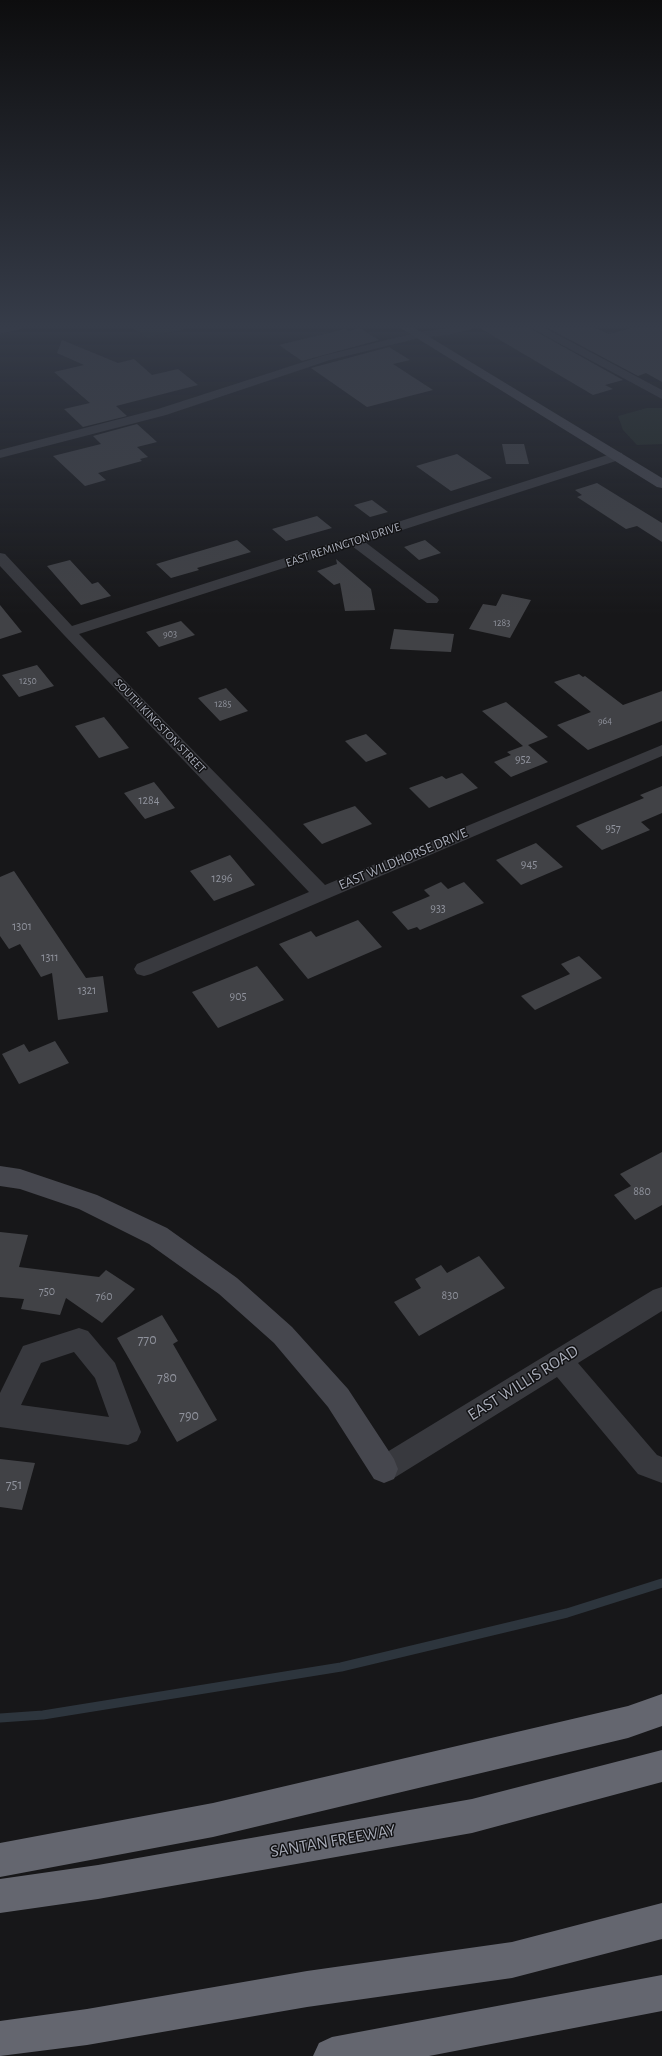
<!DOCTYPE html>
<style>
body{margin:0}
canvas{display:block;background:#171719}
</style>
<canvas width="662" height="2056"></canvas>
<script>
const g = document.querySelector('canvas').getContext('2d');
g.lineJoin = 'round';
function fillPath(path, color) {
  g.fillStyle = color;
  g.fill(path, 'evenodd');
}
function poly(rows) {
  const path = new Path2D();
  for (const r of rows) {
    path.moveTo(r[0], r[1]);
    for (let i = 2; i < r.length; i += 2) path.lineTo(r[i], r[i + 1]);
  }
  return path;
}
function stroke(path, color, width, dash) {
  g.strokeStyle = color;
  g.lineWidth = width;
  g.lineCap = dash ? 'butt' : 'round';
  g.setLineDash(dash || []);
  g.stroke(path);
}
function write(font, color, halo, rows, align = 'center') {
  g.font = font + ' "Alegreya Sans",sans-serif';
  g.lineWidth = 3;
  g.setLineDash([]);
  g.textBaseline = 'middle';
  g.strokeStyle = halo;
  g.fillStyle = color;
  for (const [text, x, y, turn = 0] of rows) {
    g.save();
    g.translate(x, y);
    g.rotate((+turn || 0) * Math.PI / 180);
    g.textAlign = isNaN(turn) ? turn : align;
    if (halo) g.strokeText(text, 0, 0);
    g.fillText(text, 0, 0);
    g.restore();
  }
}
fillPath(poly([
 [132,327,194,327,146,338],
 [647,408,662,408,662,444,637,445,623,430,618,416]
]), '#212923');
stroke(poly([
 [0,1718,43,1715,341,1667,567,1613,662,1583]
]), '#2d353d', 9);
fillPath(poly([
 [478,327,528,327,623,380,605,385,613,389,593,395],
 [546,327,593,327,609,334,635,327,662,327,662,382,646,373,638,376],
 [360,328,379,340,302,361,279,345,345,329,348,331],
 [62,340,118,363,134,359,152,375,178,369,198,385,116,406,127,416,83,427,64,409,90,403,54,372,84,365,57,353],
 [389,347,410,360,393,364,433,390,367,407,311,368],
 [137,424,157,442,137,447,148,457,140,459,142,461,98,473,106,480,85,486,53,456,101,444,93,436],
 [502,444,524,444,529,464,506,464],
 [457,454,492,478,451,491,416,466],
 [597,483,662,523,662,542,637,526,626,529,577,497,582,495,575,490],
 [372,500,388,512,370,517,354,505],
 [317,516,332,528,286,541,272,529],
 [237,540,251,552,197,568,199,570,171,578,156,564],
 [425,540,441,553,419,560,404,547],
 [336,559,371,589,375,610,345,611,340,583,334,585,317,571,337,564],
 [70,560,92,584,98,582,111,596,81,605,47,566],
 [502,594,531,600,510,638,469,629,483,604,496,606],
 [0,605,22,632,0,639],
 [181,621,195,635,159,647,146,632],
 [394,629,454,634,451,652,390,649],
 [37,665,54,686,19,697,2,675],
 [579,674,583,677,585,676,623,705,662,691,662,721,588,750,557,725,591,712,554,682],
 [226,688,248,711,220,721,198,698],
 [506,702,548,737,528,745,548,762,511,777,494,762,511,755,507,752,523,746,482,711],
 [104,717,129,748,99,758,75,726],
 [366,734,387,754,366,762,345,741],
 [462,773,478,788,429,808,409,788,442,776,446,779],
 [154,782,175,808,145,819,124,793],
 [662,786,662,813,641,822,650,830,602,850,576,826,644,798,640,795],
 [355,806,372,824,322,844,303,824],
 [536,843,563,867,521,885,496,860],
 [230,855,255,885,214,901,190,871],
 [14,871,86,978,103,976,108,1012,58,1020,52,973,41,977,20,944,9,949,0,936,0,877],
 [441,882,448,889,464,882,484,903,420,930,417,927,408,930,392,912,430,896,424,890],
 [358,920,382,947,308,979,279,944,311,931,316,937],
 [579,956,602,978,535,1010,521,996,570,974,561,964],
 [257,966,284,1000,218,1028,192,992],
 [55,1041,69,1063,19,1084,2,1054,24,1044,29,1052],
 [662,1152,662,1205,635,1220,614,1195,631,1186,620,1174],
 [0,1232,28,1235,19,1267,99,1277,106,1270,135,1289,102,1323,66,1298,60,1315,21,1309,24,1299,0,1297],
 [479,1256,505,1288,419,1336,394,1302,421,1288,415,1279,441,1265,447,1273],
 [162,1315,178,1341,173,1344,217,1420,177,1442,117,1338],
 [0,1459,35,1463,22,1510,0,1507]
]), '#414246');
fillPath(poly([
 [23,327,21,329,0,334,0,328,23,327],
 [455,327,474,327,472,329,449,335,419,338,330,360,166,415,0,458,0,450,158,409,322,356,419,332,455,327],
 [529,327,543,327,662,390,662,399,529,327],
 [617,452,622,453,623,456,622,459,365,542,437,597,439,600,437,603,427,603,352,546,79,634,325,885,662,745,662,756,151,974,144,976,137,974,134,969,137,964,309,892,64,635,0,566,0,553,5,554,72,626,617,452],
 [662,1287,662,1311,578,1363,657,1455,662,1457,662,1483,638,1474,557,1377,394,1478,384,1482,374,1478,370,1469,374,1460,653,1290,662,1287],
 [79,1328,88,1331,115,1363,141,1432,137,1441,128,1445,0,1427,0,1393,23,1346,79,1328],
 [74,1352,95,1378,109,1417,21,1405,41,1363,74,1352]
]), '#38393e');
fillPath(poly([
 [399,327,413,327,662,478,662,488,657,487,399,327],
 [0,1166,20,1169,97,1195,167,1228,237,1278,292,1327,348,1389,394,1459,398,1469,394,1479,384,1483,374,1479,328,1407,274,1343,219,1294,149,1244,79,1209,20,1189,0,1186,0,1166]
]), '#46474e');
fillPath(poly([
 [662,1694,662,1726,628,1738,213,1837,0,1877,0,1843,213,1803,628,1706,662,1694],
 [662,1750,662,1782,472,1833,98,1899,0,1913,0,1879,98,1865,472,1799,662,1750],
 [662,1903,662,1939,512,1978,307,2007,87,2045,0,2056,0,2021,87,2009,307,1971,512,1942,662,1903],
 [662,1975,662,2011,429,2056,313,2056,319,2043,332,2037,662,1975]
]), '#64666f');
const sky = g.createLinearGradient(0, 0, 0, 615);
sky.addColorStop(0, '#0d0d0e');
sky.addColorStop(0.53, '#363c49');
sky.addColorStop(1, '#363c4900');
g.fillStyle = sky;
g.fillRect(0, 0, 662, 615);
write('10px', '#8f929c', null, [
 ["1283",502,623],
 ["903",170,634],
 ["1250",28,681],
 ["1285",223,704],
 ["964",605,721]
]);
write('12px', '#a9adb9', '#121214', [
 ["EAST REMINGTON DRIVE",343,545,-18],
 ["SOUTH KINGSTON STREET",160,726,46]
]);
write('12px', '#8f929c', null, [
 ["952",523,759],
 ["1284",149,800],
 ["957",613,828],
 ["945",529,864],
 ["1296",222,878],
 ["933",438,908],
 ["1301",22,926],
 ["1311",50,957],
 ["1321",87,990],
 ["905",238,996],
 ["880",642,1191],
 ["750",47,1291],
 ["830",450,1295],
 ["760",104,1296]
]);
write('14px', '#a9adb9', '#121214', [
 ["EAST WILDHORSE DRIVE",403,859,-23]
]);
write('14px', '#8f929c', null, [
 ["770",147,1340],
 ["780",167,1378],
 ["790",189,1416],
 ["751",14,1485]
]);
write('17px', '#a9adb9', '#121214', [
 ["EAST WILLIS ROAD",523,1383,-32],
 ["SANTAN FREEWAY",333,1841,-10]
]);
</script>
